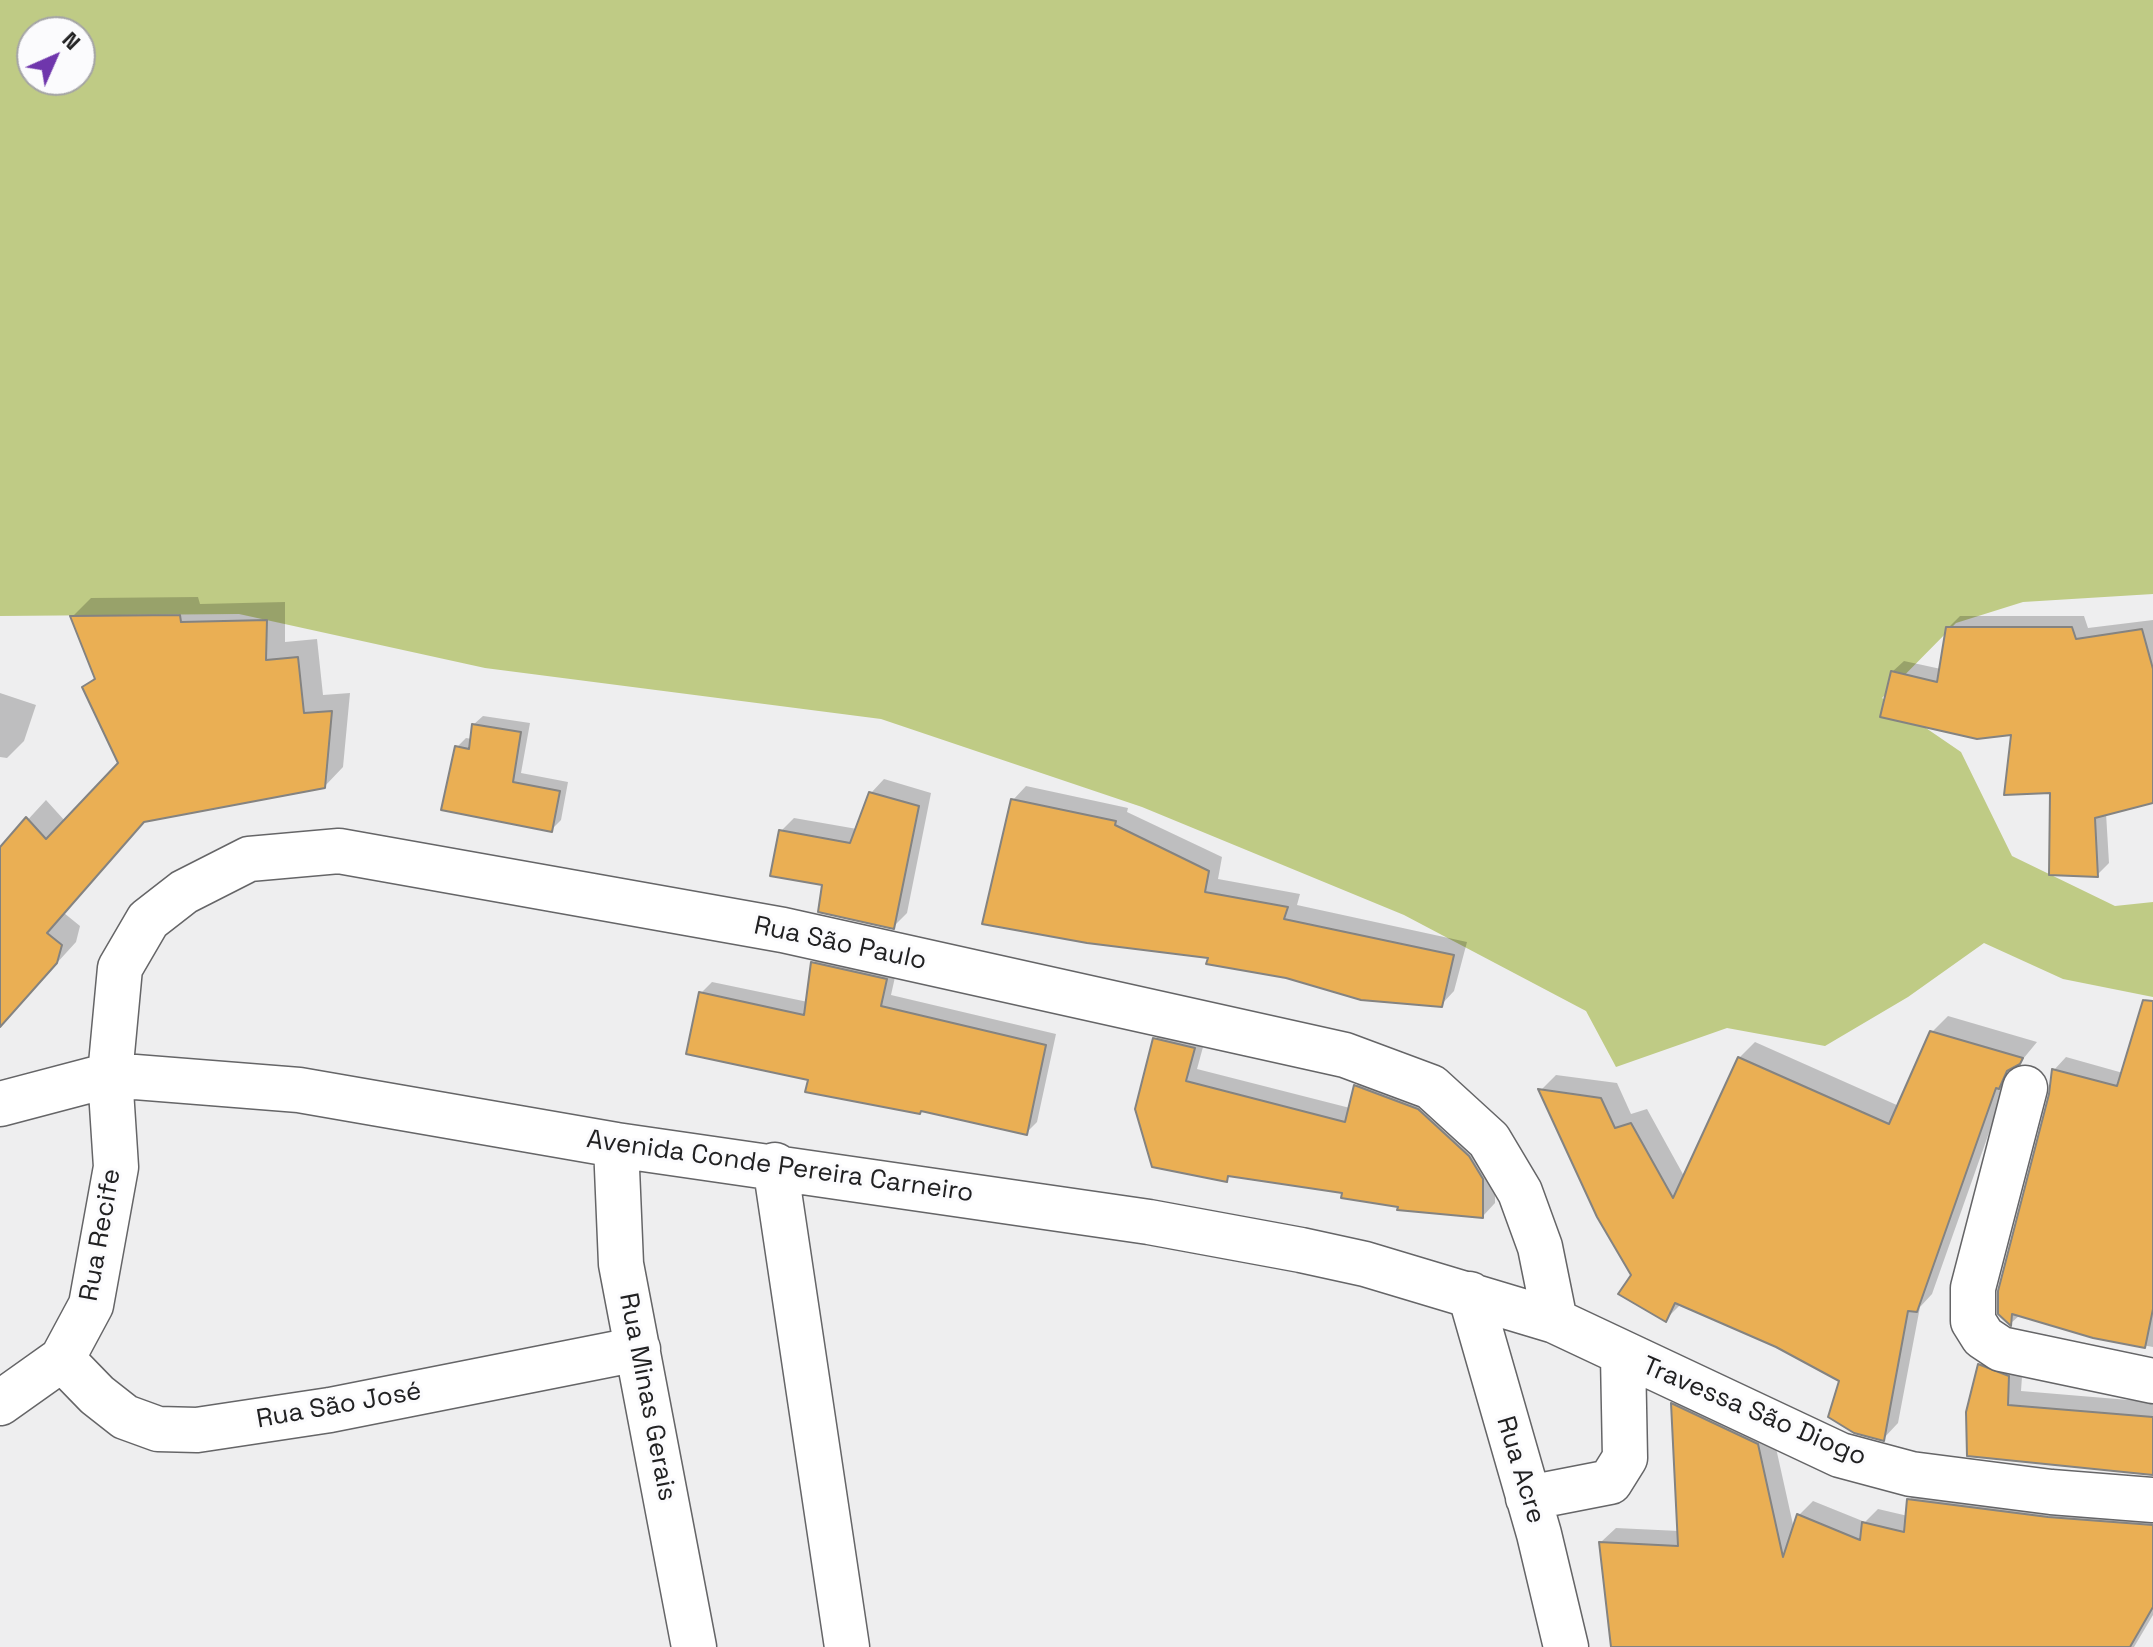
<!DOCTYPE html>
<meta charset="utf-8">
<style>
body{margin:0}
#map{position:relative;width:2153px;height:1647px;overflow:hidden;background:#eeeeef;font-family:"Space Grotesk",sans-serif}
canvas{display:block}
.north{position:absolute;left:16px;top:16px;width:80px;height:80px;box-sizing:border-box;background:#fbfbfd;border:2px solid #a4a4a5;border-radius:50%;rotate:45deg;font-size:22px;font-weight:700;line-height:32px;text-align:center;color:#212122}
.north::after{content:'';display:block;margin:auto;width:28px;height:36px;background:#6f36ac;clip-path:polygon(50% 0,100% 100%,50% 72%,0 100%)}
</style>
<div id="map">
<canvas width="2153" height="1647"></canvas>
<div class="north">N</div>
</div>
<script>
const g = document.querySelector('canvas').getContext('2d');
g.lineJoin = 'round';
function fillPath(path, color) {
  g.fillStyle = color;
  g.fill(path, 'evenodd');
}
function poly(rows) {
  const path = new Path2D();
  for (const r of rows) {
    path.moveTo(r[0], r[1]);
    for (let i = 2; i < r.length; i += 2) path.lineTo(r[i], r[i + 1]);
  }
  return path;
}
function stroke(path, color, width, dash) {
  g.strokeStyle = color;
  g.lineWidth = width;
  g.lineCap = dash ? 'butt' : 'round';
  g.setLineDash(dash || []);
  g.stroke(path);
}
function write(font, color, halo, rows, align = 'center') {
  g.font = font + ' "Space Grotesk",sans-serif';
  g.lineWidth = 6;
  g.setLineDash([]);
  g.textBaseline = 'middle';
  g.strokeStyle = halo;
  g.fillStyle = color;
  for (const [text, x, y, turn = 0] of rows) {
    g.save();
    g.translate(x, y);
    g.rotate((+turn || 0) * Math.PI / 180);
    g.textAlign = isNaN(turn) ? turn : align;
    if (halo) g.strokeText(text, 0, 0);
    g.fillText(text, 0, 0);
    g.restore();
  }
}
fillPath(poly([
 [0,0,2153,0,2153,594,2023,602,1956,623,1882,698,1961,752,2012,856,2115,906,2153,902,2153,997,2063,979,1984,943,1908,997,1825,1046,1727,1028,1616,1067,1586,1011,1404,915,1142,807,881,719,485,668,239,614,0,616],
 [32,32,80,32,80,80,32,80]
]), '#bfcb85');
fillPath(poly([
 [198,597,200,604,285,602,285,642,317,639,323,695,350,693,343,767,324,787,146,820,64,913,80,926,76,942,35,987,0,1010,0,850,46,800,65,821,120,763,85,687,96,676,72,617,91,598],
 [1960,616,2084,616,2088,628,2153,620,2153,801,2106,813,2109,863,2097,875,2052,790,2013,733,1892,672,1904,661,1941,669,1948,628],
 [0,693,36,705,24,741,7,758,0,757],
 [483,716,530,723,521,773,568,782,561,820,552,829,457,747,466,738,472,739,473,725],
 [884,779,931,793,907,913,893,927,824,883,781,831,794,818,857,829,871,793],
 [1026,786,1128,808,1127,812,1222,857,1218,879,1300,894,1297,905,1467,942,1454,991,1441,1005,1210,956,1013,800],
 [824,952,897,968,891,995,1056,1034,1037,1122,1026,1133,810,1078,701,993,712,982,808,1002,813,963],
 [1948,1016,2037,1042,2009,1076,1932,1294,1920,1307,1898,1423,1883,1439,1842,1380,1777,1346,1681,1304,1666,1319,1633,1275,1541,1090,1556,1075,1617,1083,1631,1114,1647,1109,1684,1176,1739,1058,1755,1042,1899,1106,1932,1032],
 [2153,1024,2153,1347,2093,1336,2020,1315,2011,1323,2000,1313,2054,1070,2066,1057,2123,1073],
 [1168,1027,1206,1036,1197,1069,1350,1108,1356,1086,1368,1074,1430,1097,1495,1166,1495,1203,1483,1216,1400,1205,1344,1192,1232,1174,1226,1180,1155,1039],
 [1994,1350,2023,1362,2021,1391,2153,1402,2153,1473,1969,1454,1980,1365],
 [1687,1390,1772,1430,1794,1529,1799,1515,1813,1501,1865,1522,1878,1509,1908,1516,1909,1500,1923,1485,2153,1510,2153,1615,2134,1647,1613,1647,1601,1542,1616,1528,1679,1531,1673,1404]
]), '#0003');
const building = poly([
 [180,615,181,622,267,620,266,660,298,657,304,713,332,711,325,788,144,822,47,933,62,945,57,963,0,1027,0,847,26,817,46,839,118,763,82,687,95,679,70,616,180,615],
 [1946,627,2072,627,2076,639,2142,629,2153,669,2153,803,2095,818,2098,877,2049,875,2050,793,2004,795,2011,735,1977,739,1880,717,1891,671,1937,682,1946,627],
 [472,724,521,732,513,782,560,791,552,832,441,810,455,746,469,749,472,724],
 [869,792,919,806,894,929,818,912,822,885,770,876,779,830,850,843,869,792],
 [1011,799,1116,821,1115,825,1209,871,1205,892,1288,907,1284,919,1454,955,1442,1007,1361,1000,1286,978,1206,964,1208,958,1087,943,982,924,1011,799],
 [811,962,887,979,881,1006,1046,1045,1027,1135,921,1111,920,1114,805,1092,808,1080,686,1054,699,992,804,1015,811,962],
 [2143,1000,2153,1001,2153,1309,2145,1348,2093,1338,2012,1314,2011,1326,1998,1314,1998,1291,2049,1094,2052,1069,2117,1086,2143,1000],
 [1930,1031,2023,1058,2020,1064,2007,1071,1999,1089,1996,1088,1917,1312,1908,1311,1884,1441,1854,1433,1828,1417,1839,1381,1776,1347,1675,1303,1666,1322,1618,1294,1631,1275,1597,1217,1538,1089,1601,1098,1615,1128,1631,1123,1673,1198,1738,1057,1889,1124,1930,1031],
 [1153,1038,1195,1048,1186,1081,1345,1122,1354,1085,1418,1109,1469,1156,1483,1179,1483,1218,1397,1210,1398,1207,1341,1198,1342,1193,1228,1176,1227,1182,1152,1167,1135,1109,1153,1038],
 [1978,1364,2009,1376,2008,1405,2153,1417,2153,1475,1967,1456,1966,1412,1978,1364],
 [1671,1403,1758,1444,1783,1557,1797,1514,1860,1540,1862,1522,1904,1532,1907,1499,2048,1517,2153,1525,2153,1607,2130,1647,1611,1647,1599,1542,1678,1546,1671,1403]
]);
fillPath(building, '#eaaf54');
stroke(building, '#848381', 2);
const street = poly([
 [2025,1088,1973,1288,1973,1321,1983,1337,2001,1349,2153,1381],
 [0,1104,110,1075,299,1090,616,1145,1149,1222,1301,1250,1365,1264,1555,1321,1840,1455,1911,1474,2051,1492,2153,1500],
 [616,1145,621,1264,694,1647],
 [775,1165,847,1647],
 [1470,1294,1539,1534,1566,1647],
 [62,1359,97,1395,125,1417,158,1429,197,1430,330,1410,638,1349],
 [0,1403,62,1359,91,1305,116,1167,110,1075,120,968,148,920,184,892,249,859,339,851,783,930,1345,1055,1431,1087,1489,1140,1520,1192,1540,1247,1555,1321],
 [1528,1498,1610,1482,1625,1458,1623,1356]
]);
stroke(street, '#656567', 47);
stroke(street, '#fff', 44);
write('26px', '#212122', '#fbfbfd', [
 ["Rua São Paulo",840,944,12],
 ["Avenida Conde Pereira Carneiro",780,1167,8],
 ["Rua Recife",101,1235,-80],
 ["Rua Minas Gerais",647,1397,79],
 ["Rua São José",339,1406,-10],
 ["Travessa São Diogo",1754,1412,23],
 ["Rua Acre",1520,1470,73]
]);
</script>
